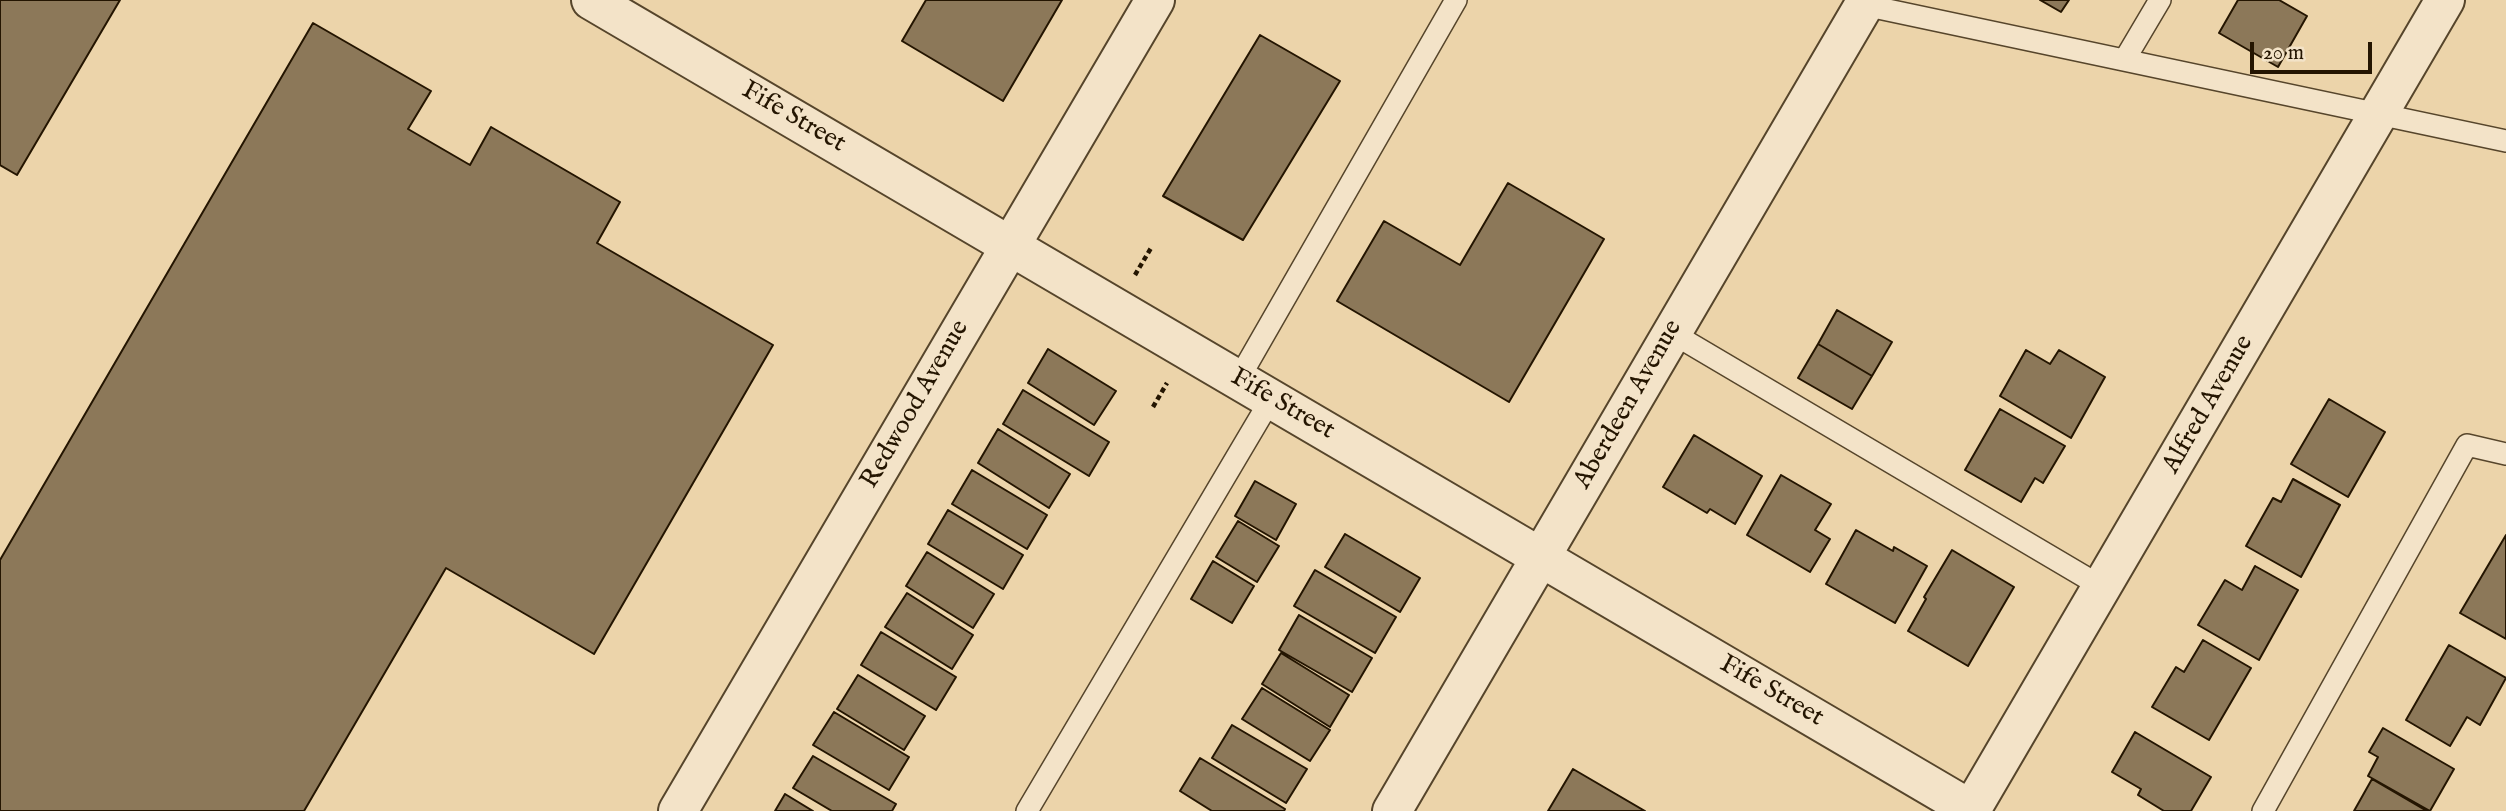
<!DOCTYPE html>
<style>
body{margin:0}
#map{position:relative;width:2506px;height:811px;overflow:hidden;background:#ecd4aa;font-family:"IM FELL English",serif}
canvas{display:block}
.scale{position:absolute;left:2250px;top:42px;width:122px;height:32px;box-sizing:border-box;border:4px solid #241501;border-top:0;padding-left:9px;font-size:21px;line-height:24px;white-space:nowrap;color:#241501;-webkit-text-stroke:5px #f3e3c8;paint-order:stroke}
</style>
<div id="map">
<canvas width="2506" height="811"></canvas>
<div class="scale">20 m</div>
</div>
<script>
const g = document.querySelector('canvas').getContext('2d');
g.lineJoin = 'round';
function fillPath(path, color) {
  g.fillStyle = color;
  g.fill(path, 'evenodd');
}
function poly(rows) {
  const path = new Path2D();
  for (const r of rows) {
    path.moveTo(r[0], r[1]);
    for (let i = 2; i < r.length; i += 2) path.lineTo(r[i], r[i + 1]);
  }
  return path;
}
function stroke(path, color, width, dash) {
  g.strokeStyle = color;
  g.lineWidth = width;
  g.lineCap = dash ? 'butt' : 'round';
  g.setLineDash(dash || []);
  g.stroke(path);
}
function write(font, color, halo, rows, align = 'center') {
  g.font = font + ' "IM FELL English",serif';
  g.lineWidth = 5;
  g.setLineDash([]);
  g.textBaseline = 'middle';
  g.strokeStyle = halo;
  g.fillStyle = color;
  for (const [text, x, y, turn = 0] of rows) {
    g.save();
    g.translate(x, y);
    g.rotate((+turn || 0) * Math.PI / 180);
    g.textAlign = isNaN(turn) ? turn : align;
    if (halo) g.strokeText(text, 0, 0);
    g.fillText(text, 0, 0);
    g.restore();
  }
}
const building = poly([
 [0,0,120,0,17,175,0,165,0,0],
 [926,0,1062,0,1003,101,902,41,926,0],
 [2040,0,2069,0,2061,12,2040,0],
 [2238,0,2279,0,2307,16,2278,67,2219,33,2238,0],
 [313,23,431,91,408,129,470,165,491,127,620,202,597,243,773,345,594,654,446,568,304,811,0,811,0,560,313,23],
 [1260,35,1340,81,1243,240,1163,196,1260,35],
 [1508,183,1604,239,1509,402,1337,301,1384,221,1460,265,1508,183],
 [1837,310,1892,342,1872,376,1818,344,1837,310],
 [1818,344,1872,376,1852,409,1798,378,1818,344],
 [1048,349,1116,391,1094,425,1028,383,1048,349],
 [2026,350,2050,364,2059,350,2105,377,2071,438,2000,396,2026,350],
 [1023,390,1109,442,1089,476,1003,424,1023,390],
 [2329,399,2385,432,2348,497,2291,464,2329,399],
 [2000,409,2065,446,2043,483,2035,478,2021,502,1965,470,2000,409],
 [998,429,1070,474,1049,508,978,463,998,429],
 [1694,435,1762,476,1735,524,1710,509,1707,513,1663,487,1694,435],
 [972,470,1047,515,1027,549,952,504,972,470],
 [1781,475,1831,504,1815,530,1830,539,1810,572,1747,535,1781,475],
 [2293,479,2340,505,2301,577,2246,546,2273,498,2281,502,2293,479],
 [1255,481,1296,504,1276,540,1235,516,1255,481],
 [948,510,1023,555,1003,589,928,544,948,510],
 [1238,521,1279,546,1257,582,1216,557,1238,521],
 [1856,530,1893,551,1894,547,1927,566,1895,623,1826,584,1856,530],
 [1345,534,1420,578,1400,612,1325,567,1345,534],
 [2506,535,2506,639,2460,613,2506,535],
 [1952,550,2014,587,1968,666,1908,631,1926,599,1924,597,1952,550],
 [927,552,994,594,973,628,906,586,927,552],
 [1213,561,1254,586,1232,623,1191,599,1213,561],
 [2255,566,2298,590,2259,660,2198,625,2225,580,2242,590,2255,566],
 [1315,570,1396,617,1375,653,1294,606,1315,570],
 [907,593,973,635,952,669,885,627,907,593],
 [1299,615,1372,658,1352,692,1279,650,1299,615],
 [881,632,956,677,936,710,861,665,881,632],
 [2203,640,2251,668,2209,740,2152,707,2176,667,2184,672,2203,640],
 [2449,645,2506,678,2480,725,2467,717,2450,746,2406,720,2449,645],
 [1281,653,1349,695,1330,727,1262,684,1281,653],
 [858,675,925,716,904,750,837,709,858,675],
 [1262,688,1330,730,1310,761,1242,719,1262,688],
 [834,712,909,757,889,790,813,745,834,712],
 [1232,725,1307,769,1286,803,1212,758,1232,725],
 [2383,728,2454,769,2430,811,2368,776,2378,757,2369,752,2383,728],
 [2135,732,2211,777,2191,811,2164,811,2138,795,2141,789,2112,772,2135,732],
 [813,756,896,804,892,811,832,811,793,788,813,756],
 [1200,758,1285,809,1284,811,1212,811,1180,791,1200,758],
 [1573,769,1645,811,1548,811,1573,769],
 [2372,779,2427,811,2354,811,2372,779],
 [785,794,813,811,775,811,785,794]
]);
fillPath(building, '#8c7859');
stroke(building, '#241501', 2);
const service = poly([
 [1864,5,2506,141],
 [2125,59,2160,0],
 [1672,333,2102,587],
 [1238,380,1456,0],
 [1027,811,1271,399],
 [2263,811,2467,445,2506,454]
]);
const minor = poly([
 [591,0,1973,811],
 [1971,810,2445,0],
 [1392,811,1867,0]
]);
const tertiary = poly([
 [678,811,1155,0]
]);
stroke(service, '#56452b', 24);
stroke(minor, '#56452b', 42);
stroke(tertiary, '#56452b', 42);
stroke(poly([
 [1135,275,1151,248],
 [1153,407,1167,383]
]), '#241501', 4.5, [5, 3.5]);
stroke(service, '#f3e3c8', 21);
stroke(minor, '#f3e3c8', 38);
stroke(tertiary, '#f3e3c8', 38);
write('26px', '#241501', '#f3e3c8', [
 ["Fife Street",793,118,30],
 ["Redwood Avenue",916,405,-60],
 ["Fife Street",1282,405,30],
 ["Aberdeen Avenue",1629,405,-60],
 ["Alfred Avenue",2209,405,-60],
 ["Fife Street",1771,692,30]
]);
</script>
